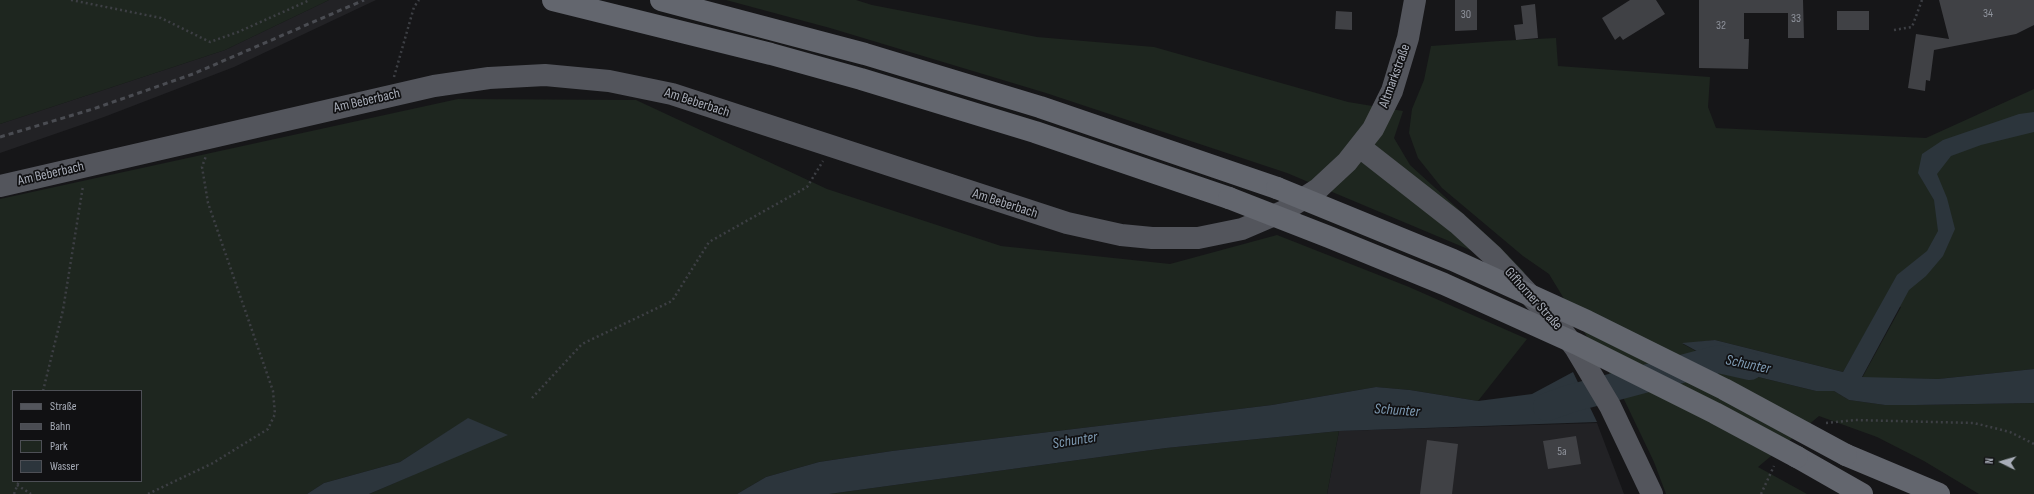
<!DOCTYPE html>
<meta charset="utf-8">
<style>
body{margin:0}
#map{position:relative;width:2034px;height:494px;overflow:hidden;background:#161618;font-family:"Sofia Sans Condensed",sans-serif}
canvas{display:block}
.legend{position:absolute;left:12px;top:390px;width:130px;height:92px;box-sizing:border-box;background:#111113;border:1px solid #4d4f55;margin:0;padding:5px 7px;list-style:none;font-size:12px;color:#a8adb8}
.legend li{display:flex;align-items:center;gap:8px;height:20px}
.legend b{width:20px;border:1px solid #4d4f55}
.north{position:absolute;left:1982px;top:442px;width:40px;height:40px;-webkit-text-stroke:3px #111113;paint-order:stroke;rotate:275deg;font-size:11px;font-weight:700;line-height:16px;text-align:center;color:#a8adb8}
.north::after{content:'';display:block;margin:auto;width:14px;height:18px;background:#a8adb8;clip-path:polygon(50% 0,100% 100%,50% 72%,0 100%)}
</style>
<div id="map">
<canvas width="2034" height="494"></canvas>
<ul class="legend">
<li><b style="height:5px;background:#53555c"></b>Straße</li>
<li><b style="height:5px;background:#4a4c52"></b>Bahn</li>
<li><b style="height:11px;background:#1e261f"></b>Park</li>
<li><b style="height:11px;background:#2c353c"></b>Wasser</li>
</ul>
<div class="north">N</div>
</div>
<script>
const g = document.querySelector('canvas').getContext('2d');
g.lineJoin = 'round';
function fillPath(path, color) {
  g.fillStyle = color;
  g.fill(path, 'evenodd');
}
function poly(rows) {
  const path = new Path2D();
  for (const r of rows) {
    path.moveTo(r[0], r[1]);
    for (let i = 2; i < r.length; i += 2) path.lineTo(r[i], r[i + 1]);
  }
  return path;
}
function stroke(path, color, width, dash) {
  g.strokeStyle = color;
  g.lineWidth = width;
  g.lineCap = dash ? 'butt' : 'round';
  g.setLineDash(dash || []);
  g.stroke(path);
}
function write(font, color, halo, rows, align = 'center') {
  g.font = font + ' "Sofia Sans Condensed",sans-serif';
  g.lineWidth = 3.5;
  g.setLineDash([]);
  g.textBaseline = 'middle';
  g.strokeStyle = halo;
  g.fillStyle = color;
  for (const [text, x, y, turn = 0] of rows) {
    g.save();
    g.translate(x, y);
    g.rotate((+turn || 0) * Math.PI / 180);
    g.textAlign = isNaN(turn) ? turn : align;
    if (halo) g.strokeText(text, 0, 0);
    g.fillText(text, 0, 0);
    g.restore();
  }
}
fillPath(poly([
 [329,0,376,0,234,67,104,117,0,153,0,124,225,50],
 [1597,423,1624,494,1327,494,1339,431]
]), '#222225');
fillPath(poly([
 [0,0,329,0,225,50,0,124],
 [726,0,856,0,872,5,1037,37,1154,47,1348,102,1403,111,1394,138,1410,165,1501,248,1525,273,1287,173,1046,93,830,28],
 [1556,38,1558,66,1710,77,1708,107,1716,128,1926,138,2034,89,2034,369,1938,379,1862,378,1901,307,1882,304,1843,372,1715,340,1683,344,1726,367,1750,375,1816,391,1834,391,1849,400,1885,405,1916,405,2034,403,2034,494,1979,494,1924,461,1877,437,1819,416,1758,467,1807,494,1666,494,1654,462,1620,391,1549,274,1523,256,1442,188,1418,158,1409,133,1412,109,1424,80,1431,46,1499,41],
 [458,99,636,100,827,189,1001,246,1170,264,1277,235,1409,287,1527,339,1478,401,1410,390,1376,387,1272,405,892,451,819,462,766,477,737,494,369,494,413,475,469,418,400,462,324,483,307,494,0,494,0,199],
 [13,391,141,391,141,481,13,481],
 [1339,431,1327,494,829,494,1166,448]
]), '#1e261f');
fillPath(poly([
 [2034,112,2034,132,1981,145,1951,156,1937,174,1947,198,1955,229,1943,256,1926,276,1909,290,1862,377,1938,379,2034,369,2034,403,1916,405,1885,405,1849,400,1834,391,1816,391,1750,375,1726,367,1682,343,1715,340,1843,372,1897,275,1927,251,1938,231,1934,200,1918,173,1922,154,1943,140,2019,114],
 [1573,372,1597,422,1339,431,1166,448,829,494,737,494,766,477,819,462,892,451,1272,405,1376,387,1410,390,1478,401,1532,394],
 [468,418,508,435,369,494,307,494,324,483,400,462]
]), '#2c353c');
stroke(poly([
 [1547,407,1569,399,1719,359,1750,366]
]), '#2c353c', 28);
fillPath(poly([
 [1455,0,1477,0,1477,30,1455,31],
 [1630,0,1656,0,1665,14,1623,40,1620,36,1615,40,1602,18],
 [1699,0,1803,0,1804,38,1788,38,1788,13,1744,13,1744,39,1749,39,1748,69,1699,68],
 [1939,0,2034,0,2034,25,2016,34,1934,50,1930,81,1926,80,1925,91,1908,88,1916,34,1949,39],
 [1535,4,1538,38,1516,40,1514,25,1523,24,1521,6],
 [1336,11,1352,12,1352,30,1335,29],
 [1837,11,1869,11,1869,30,1837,30],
 [1576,436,1581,464,1548,469,1543,441],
 [1427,440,1458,444,1452,494,1420,494]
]), '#404145');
stroke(poly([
 [71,0,161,18,210,42,238,32,310,0],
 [1894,30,1912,27,1922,0],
 [394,77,414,7,419,0],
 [43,391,63,310,83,186],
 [532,398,582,344,672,301,709,242,807,187,823,161],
 [1826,423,1855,420,1974,423,2010,432,2034,444],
 [17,485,31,494],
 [14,494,19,481],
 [148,494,213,463,268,429,275,414,273,391,208,203,202,167,206,156],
 [1761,494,1774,466]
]), '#3d3f44', 2.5, [2, 3]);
stroke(poly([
 [1360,147,1457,223,1492,255,1558,325,1576,349,1610,406,1652,494],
 [0,186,434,86,489,78,545,75,609,81,672,94,1067,223,1121,235,1152,238,1198,238,1242,229,1284,211,1318,189,1347,162,1373,129,1392,91,1408,38,1415,0]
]), '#53555c', 22);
stroke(poly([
 [553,0,771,54,861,79,1035,132,1229,198],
 [661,0,865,54,1040,107,1277,188],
 [1846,455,1939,494],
 [1797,457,1862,494]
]), '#63666e', 22);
stroke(poly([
 [0,137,93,109,193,74,364,0]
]), '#4a4c52', 3, [5, 4]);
stroke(poly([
 [1277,188,1453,260,1587,321,1724,389,1846,455],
 [1229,198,1329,237,1444,284,1577,344,1715,413,1797,457]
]), '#63666e', 22);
write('12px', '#8e929b', null, [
 ["34",1988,14],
 ["30",1466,15],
 ["33",1796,19],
 ["32",1721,26],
 ["5a",1562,452]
]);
write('14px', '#a8adb8', '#111113', [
 ["Altmarkstraße",1395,76,-70],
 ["Am Beberbach",367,101,-13],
 ["Am Beberbach",697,103,18],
 ["Am Beberbach",51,174,-13],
 ["Am Beberbach",1005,204,18],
 ["Gifhorner Straße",1533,299,48]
]);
write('italic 15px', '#7f9bb3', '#111113', [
 ["Schunter",1748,365,12],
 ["Schunter",1397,411,4],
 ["Schunter",1075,441,-9]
]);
</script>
